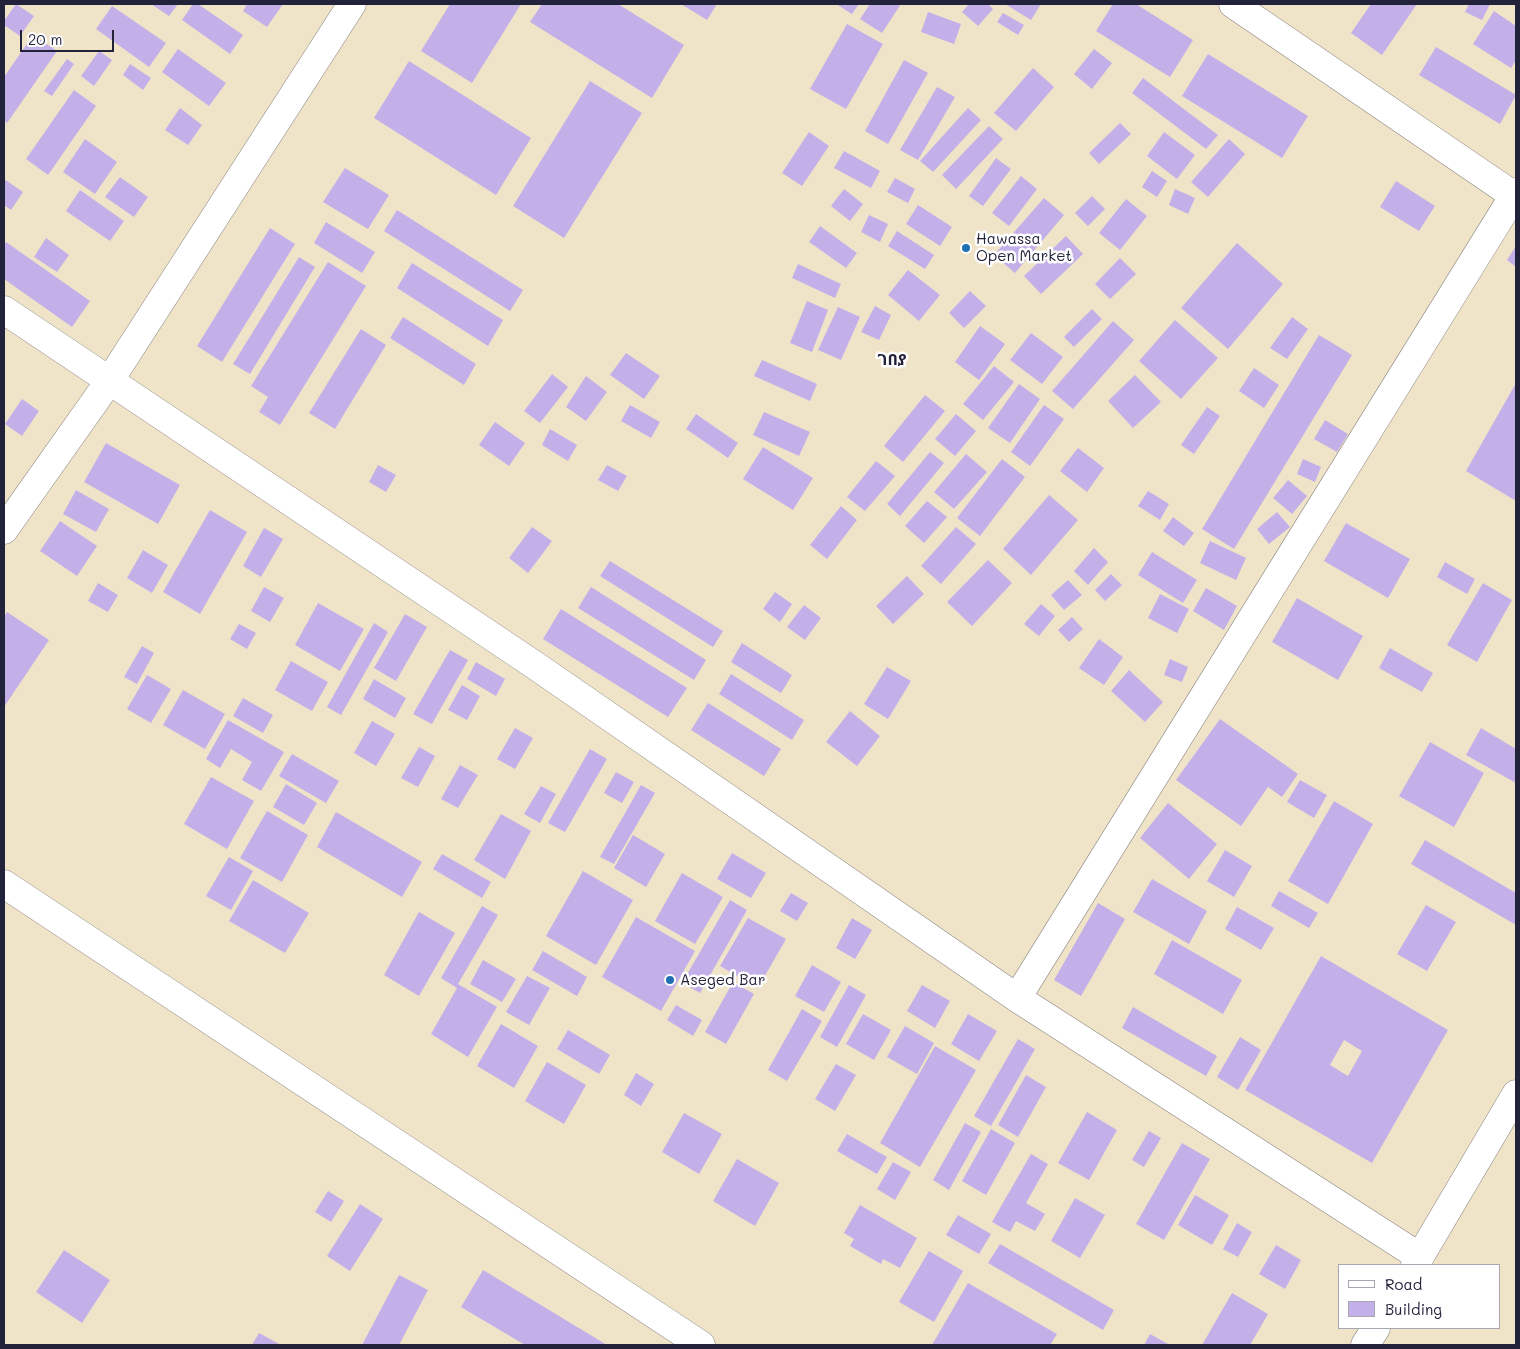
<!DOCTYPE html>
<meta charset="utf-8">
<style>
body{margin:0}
#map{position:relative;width:1520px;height:1349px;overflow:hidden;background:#f0e4c8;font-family:Mali,sans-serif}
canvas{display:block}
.frame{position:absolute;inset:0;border:5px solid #22223b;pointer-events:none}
.legend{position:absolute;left:1338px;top:1264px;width:162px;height:65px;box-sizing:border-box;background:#fff;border:1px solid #a7a7b1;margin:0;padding:6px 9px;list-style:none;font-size:15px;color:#22223b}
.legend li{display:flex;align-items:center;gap:10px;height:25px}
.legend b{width:25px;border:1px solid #a7a7b1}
.scale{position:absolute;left:20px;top:30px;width:94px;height:22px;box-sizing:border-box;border:2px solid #22223b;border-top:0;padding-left:6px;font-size:15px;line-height:18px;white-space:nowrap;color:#22223b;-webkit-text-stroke:4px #fff;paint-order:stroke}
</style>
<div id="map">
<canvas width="1520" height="1349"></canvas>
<div class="frame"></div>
<ul class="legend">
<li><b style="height:6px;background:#fff"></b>Road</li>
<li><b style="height:14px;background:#c4b0e9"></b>Building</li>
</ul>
<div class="scale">20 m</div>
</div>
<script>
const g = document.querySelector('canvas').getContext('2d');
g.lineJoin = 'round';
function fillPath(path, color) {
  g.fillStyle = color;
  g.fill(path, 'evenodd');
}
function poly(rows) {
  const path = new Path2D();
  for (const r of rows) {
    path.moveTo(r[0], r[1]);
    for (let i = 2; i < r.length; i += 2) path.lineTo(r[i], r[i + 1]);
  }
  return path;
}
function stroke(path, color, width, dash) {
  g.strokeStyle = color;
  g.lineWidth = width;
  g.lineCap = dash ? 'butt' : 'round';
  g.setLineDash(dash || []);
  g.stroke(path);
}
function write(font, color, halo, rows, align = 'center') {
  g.font = font + ' Mali,"Noto Sans Ethiopic",sans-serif';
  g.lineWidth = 5;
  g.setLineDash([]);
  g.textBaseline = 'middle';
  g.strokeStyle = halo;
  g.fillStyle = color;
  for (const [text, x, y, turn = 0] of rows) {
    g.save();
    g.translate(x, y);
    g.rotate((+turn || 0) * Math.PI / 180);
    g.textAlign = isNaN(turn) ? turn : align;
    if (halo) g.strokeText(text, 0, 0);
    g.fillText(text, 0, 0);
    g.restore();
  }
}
fillPath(poly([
 [16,4,34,16,20,36,4,25,4,21],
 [151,4,178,4,169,16],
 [193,4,198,4,243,35,230,54,182,20],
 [247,4,283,4,267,27,243,11],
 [450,4,521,4,472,83,421,51],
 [542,4,618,4,684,45,652,98,530,22],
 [681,4,717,4,707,20],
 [836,4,859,4,852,14],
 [870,4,901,4,882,33,860,19],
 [969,4,988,4,993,9,978,26,962,12],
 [1005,4,1041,4,1031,20],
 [1113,4,1136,4,1193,40,1170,77,1096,31],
 [1371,4,1417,4,1382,55,1351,33],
 [1469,4,1490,4,1482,20,1465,12],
 [112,6,166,43,149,67,96,29],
 [1494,11,1516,26,1516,60,1511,68,1473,44],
 [928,12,961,24,954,44,921,32],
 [1003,13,1024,25,1018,35,997,22],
 [847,24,883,44,846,109,810,89],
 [33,35,57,51,7,123,4,120,4,77],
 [1436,47,1516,95,1500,124,1419,75],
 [178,49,226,83,209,106,162,72],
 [1094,49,1112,63,1092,89,1074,74],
 [99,51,112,60,94,86,81,76],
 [1208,54,1308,116,1282,158,1182,96],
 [67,59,74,64,52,96,44,91],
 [904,60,928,73,888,144,865,131],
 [409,61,531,138,496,195,374,118],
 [130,64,151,78,143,90,123,75],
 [1033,68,1054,87,1016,131,994,113],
 [1143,78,1218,135,1206,149,1132,93],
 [590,81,642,113,564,238,513,206],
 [937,87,955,97,918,160,900,150],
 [74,90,96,106,48,175,26,159],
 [180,108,202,125,188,145,165,130],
 [968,108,981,120,933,172,920,161],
 [1120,123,1131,134,1099,164,1089,153],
 [989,126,1003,139,956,189,942,175],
 [809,132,829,146,802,186,782,173],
 [1164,132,1195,155,1177,179,1147,156],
 [85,139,117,162,95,194,63,172],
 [1229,139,1245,154,1208,197,1191,182],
 [844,151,880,171,871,188,834,168],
 [996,158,1011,169,983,206,969,196],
 [345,168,389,195,368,229,323,202],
 [1152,171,1167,181,1157,197,1142,187],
 [1021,176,1037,189,1009,226,992,213],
 [120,177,148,197,134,217,105,197],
 [895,178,915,189,908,203,887,192],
 [4,179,23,192,11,210,4,205],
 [1396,181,1435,206,1419,231,1380,207],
 [844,189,863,204,850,221,831,206],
 [1175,189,1195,198,1188,214,1169,205],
 [80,190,124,221,110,241,66,211],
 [1092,196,1105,209,1088,226,1075,213],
 [1044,198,1064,215,1015,273,994,255],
 [1126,199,1147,216,1120,250,1099,233],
 [918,205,952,227,940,246,906,224],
 [397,210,523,290,510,311,384,231],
 [869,215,888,224,880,242,861,232],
 [326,222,375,252,362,273,314,243],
 [820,226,857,253,846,268,809,242],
 [270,228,295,244,222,362,197,346],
 [897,231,934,255,925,269,888,246],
 [1066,236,1083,254,1041,294,1024,276],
 [46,238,69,255,57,272,34,257],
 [6,242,90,301,72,327,4,279,4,245],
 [1237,243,1283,284,1228,349,1181,308],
 [1516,246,1516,267,1507,260],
 [299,257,315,267,250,374,233,364],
 [1120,258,1136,274,1110,299,1095,284],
 [328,262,366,286,280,425,259,412,268,397,251,386],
 [412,263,503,320,488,346,397,288],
 [798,264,841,284,835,298,792,278],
 [908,270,940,295,919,321,888,295],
 [970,291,986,306,964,328,949,313],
 [807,301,828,310,812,352,790,343],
 [875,306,891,315,879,340,861,332],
 [838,307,860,317,841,360,818,350],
 [1092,309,1102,319,1074,347,1064,337],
 [403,317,476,364,464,385,390,338],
 [1292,317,1308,329,1287,359,1270,348],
 [1175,320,1218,358,1181,399,1139,361],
 [1113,321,1134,340,1073,409,1052,391],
 [980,326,1005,344,979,380,955,362],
 [361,329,386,345,335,429,309,413],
 [1031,333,1063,357,1042,384,1010,360],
 [1319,335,1352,355,1234,549,1202,529],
 [626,353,660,376,644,399,610,375],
 [762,360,817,384,810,401,754,376],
 [994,366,1014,382,983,420,963,404],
 [1254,368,1279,385,1264,408,1239,391],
 [552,374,568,387,540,423,524,411],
 [1135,375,1161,402,1133,428,1108,401],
 [586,376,607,392,586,421,566,407],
 [1516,383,1516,501,1466,471],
 [1019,384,1040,399,1010,443,988,428],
 [925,395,945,411,903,462,884,446],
 [22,399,39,411,22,436,5,424],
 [630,405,660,422,651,438,621,421],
 [1044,405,1064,419,1030,466,1011,452],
 [1207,407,1220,416,1194,454,1181,445],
 [764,412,810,432,799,456,753,435],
 [696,414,738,443,728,458,686,429],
 [956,414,976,431,955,456,935,439],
 [1325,420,1348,434,1337,452,1314,439],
 [495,422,525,443,509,466,479,445],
 [550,429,577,445,568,461,542,445],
 [106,443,180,485,158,524,84,482],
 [763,447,813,478,793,510,743,479],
 [1078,448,1104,468,1087,492,1060,471],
 [930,452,944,463,900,516,887,504],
 [966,454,987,472,954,509,934,492],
 [1002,459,1025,477,980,536,957,518],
 [1303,459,1321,467,1315,482,1297,474],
 [876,461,895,476,865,511,847,497],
 [378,465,396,475,386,492,369,482],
 [607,465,627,476,618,491,598,480],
 [1288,480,1307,496,1292,514,1273,498],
 [76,490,109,509,96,532,63,514],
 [1148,491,1169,504,1160,520,1138,506],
 [1049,495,1078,520,1031,575,1003,549],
 [927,501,947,517,924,543,905,526],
 [841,506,857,520,827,559,810,545],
 [210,510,247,532,200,614,163,592],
 [1277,512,1290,527,1269,544,1257,529],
 [1173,517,1194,533,1184,546,1163,531],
 [60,521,97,546,77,576,40,551],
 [1346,523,1410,559,1388,598,1324,561],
 [532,527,552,541,528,573,509,558],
 [956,527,976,544,941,584,921,566],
 [264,528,283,539,261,577,243,566],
 [1210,541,1246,558,1236,580,1200,563],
 [1094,548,1108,562,1088,585,1074,571],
 [143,550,168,565,152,593,127,578],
 [1152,552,1197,580,1183,603,1138,575],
 [988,560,1012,583,972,626,947,602],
 [610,561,723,631,713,647,600,576],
 [1445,562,1475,579,1467,594,1437,577],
 [1111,574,1122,585,1105,601,1095,590],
 [907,576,924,594,893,624,876,606],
 [1068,580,1082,595,1064,610,1051,595],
 [98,583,118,595,108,612,88,601],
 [1483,583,1512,600,1477,662,1447,645],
 [264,587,284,598,270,622,251,611],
 [591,587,706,660,694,680,578,608],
 [1206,588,1237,606,1224,630,1193,611],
 [775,592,792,604,780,622,763,609],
 [1160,594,1189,609,1177,633,1148,618],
 [1297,598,1363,636,1338,680,1272,642],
 [318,603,364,629,340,671,295,645],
 [1041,604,1055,616,1039,636,1024,624],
 [804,605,821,618,805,640,787,627],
 [561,609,687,688,668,717,543,639],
 [7,612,49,640,4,707,4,617],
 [405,614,427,627,396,681,374,668],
 [1072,617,1083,629,1069,642,1058,630],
 [374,623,388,632,341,715,327,707],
 [239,624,256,633,247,649,230,639],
 [1099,639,1123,657,1104,685,1079,668],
 [742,643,792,675,781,693,731,662],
 [142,646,154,653,137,684,124,677],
 [1390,648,1433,673,1422,692,1379,668],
 [450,650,468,660,432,724,413,714],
 [1170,659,1188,667,1182,682,1164,675],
 [291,661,328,682,312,711,275,690],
 [476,662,505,679,496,696,467,679],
 [887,667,911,681,888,719,864,704],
 [1129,670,1163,702,1145,722,1111,691],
 [731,674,804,720,792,740,719,694],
 [147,675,171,689,151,723,127,709],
 [374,679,406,698,395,718,363,699],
 [462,685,480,696,467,720,448,710],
 [183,690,225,714,205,749,163,725],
 [243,698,273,715,263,733,233,716],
 [708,703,781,749,764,776,691,730],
 [850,711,880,736,857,766,826,742],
 [1220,719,1298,774,1282,797,1268,787,1241,826,1176,780],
 [228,720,284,752,261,791,242,780,252,762,231,749,220,768,206,759],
 [372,721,395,734,376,766,354,753],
 [515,728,533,738,515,769,497,759],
 [1481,728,1516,749,1516,783,1466,755],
 [1430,742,1484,773,1454,827,1399,796],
 [419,747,435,756,418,787,401,778],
 [590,749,607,759,565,832,548,823],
 [292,754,339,781,326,803,279,776],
 [460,765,478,775,458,808,441,799],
 [616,772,634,782,622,803,604,793],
 [211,777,254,801,227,849,184,824],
 [1300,780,1327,795,1314,818,1287,802],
 [286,784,317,803,304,825,273,807],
 [641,785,655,793,614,864,600,857],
 [541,786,556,794,540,823,524,814],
 [1334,801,1373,824,1328,904,1288,881],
 [1168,803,1217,844,1189,879,1140,838],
 [267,811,308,835,282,882,240,858],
 [336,812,422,862,402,897,317,847],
 [501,814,531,831,505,879,474,860],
 [633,835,665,854,646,887,614,868],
 [1425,840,1516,893,1516,925,1411,864],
 [1225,850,1252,866,1234,897,1207,881],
 [732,853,766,873,751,898,717,879],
 [442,854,491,882,482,898,433,869],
 [229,857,253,871,231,910,206,896],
 [583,871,633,900,596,965,546,936],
 [682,873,723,897,695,944,655,921],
 [1152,879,1207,911,1189,944,1133,912],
 [253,880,309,913,285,953,229,921],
 [1279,891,1318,913,1309,928,1271,906],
 [791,893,808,903,797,921,780,911],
 [730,900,747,910,700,993,682,983],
 [1098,903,1125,919,1081,996,1054,980],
 [1426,905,1456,922,1427,971,1397,954],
 [482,906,498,915,458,984,497,1007,468,1057,431,1034,457,988,441,978],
 [1237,907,1274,928,1261,950,1225,929],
 [419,912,455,933,419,996,384,975],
 [636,917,695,951,661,1011,602,977],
 [748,918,786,939,758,988,720,966],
 [852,918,872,930,855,959,836,948],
 [1172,940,1242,980,1223,1014,1154,974],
 [543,951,587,977,577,996,532,970],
 [1321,956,1448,1030,1372,1163,1245,1090],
 [1344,1040,1362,1051,1348,1076,1330,1065],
 [483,960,516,979,502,1002,470,984],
 [812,965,841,982,824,1012,795,996],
 [527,976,550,988,529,1025,506,1012],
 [733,982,754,994,726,1044,705,1032],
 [849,985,866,995,837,1047,820,1037],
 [922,985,950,1001,935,1028,907,1011],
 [676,1005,702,1020,693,1036,667,1020],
 [1133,1007,1217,1056,1206,1076,1122,1028],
 [802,1009,822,1021,787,1081,768,1070],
 [863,1014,891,1030,874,1060,846,1044],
 [968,1014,997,1031,979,1061,951,1044],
 [501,1024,538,1046,514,1088,477,1066],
 [905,1026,934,1043,917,1074,887,1057],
 [568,1030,610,1055,599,1074,557,1049],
 [1240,1037,1261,1050,1238,1090,1217,1077],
 [1018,1039,1035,1049,991,1126,974,1116],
 [935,1046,976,1070,920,1167,880,1143],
 [547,1062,586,1085,564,1124,525,1101],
 [836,1064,856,1075,835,1111,815,1099],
 [636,1073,654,1084,641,1106,624,1095],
 [1026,1075,1046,1087,1018,1137,998,1125],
 [1087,1112,1117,1130,1089,1180,1058,1163],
 [684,1113,722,1134,699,1174,662,1152],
 [965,1123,981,1132,949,1190,933,1180],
 [991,1129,1015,1143,986,1195,962,1181],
 [1149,1131,1161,1138,1144,1167,1132,1160],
 [847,1134,887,1157,877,1174,837,1151],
 [1182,1143,1210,1159,1164,1240,1136,1224],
 [1031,1154,1048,1164,1026,1203,1045,1214,1035,1231,1016,1221,1010,1232,992,1222],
 [737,1159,779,1183,755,1226,713,1201],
 [893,1162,911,1172,895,1200,877,1189],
 [328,1191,344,1201,331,1222,315,1212],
 [1195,1195,1229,1215,1212,1245,1178,1225],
 [1075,1198,1105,1215,1080,1258,1051,1241],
 [360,1204,383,1219,350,1271,327,1256],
 [860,1205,917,1238,900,1268,883,1259,881,1264,850,1246,854,1239,844,1233],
 [958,1215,991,1234,979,1254,946,1235],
 [1237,1223,1252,1232,1238,1257,1223,1249],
 [1000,1244,1114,1310,1103,1330,988,1263],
 [1276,1245,1301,1260,1285,1289,1259,1274],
 [64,1250,110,1280,82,1323,36,1292],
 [929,1251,963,1271,934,1322,899,1302],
 [483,1270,607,1345,525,1345,461,1307],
 [399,1275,428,1290,399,1345,362,1345],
 [968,1283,1057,1334,1050,1345,932,1345],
 [1232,1293,1268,1314,1250,1345,1202,1345],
 [259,1333,281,1345,252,1345],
 [1150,1334,1170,1345,1144,1345]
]), '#c4b0e9');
const minor = poly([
 [1233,4,1516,197],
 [4,310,536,666,1017,998,1420,1257],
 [4,530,110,380,352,4],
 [1017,998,1516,192]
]);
const tertiary = poly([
 [1415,1265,1516,1094],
 [1365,1345,1376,1328]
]);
const secondary = poly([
 [4,884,701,1345]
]);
stroke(minor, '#898382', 29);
stroke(tertiary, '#898382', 29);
stroke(secondary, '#898382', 29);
stroke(minor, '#fff', 28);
stroke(tertiary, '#fff', 28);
stroke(secondary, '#fff', 28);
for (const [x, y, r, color] of [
 [966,248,5,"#1f6fb2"],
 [670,980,5,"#1f6fb2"]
]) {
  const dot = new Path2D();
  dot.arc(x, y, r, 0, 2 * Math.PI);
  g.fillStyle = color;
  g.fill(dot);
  stroke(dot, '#fff', 2);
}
write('15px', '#22223b', '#fff', [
 ["Hawassa",976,239],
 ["Open Market",976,256],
 ["Aseged Bar",680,980]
], 'left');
write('bold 16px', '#22223b', '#fff', [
 ["ገበያ",892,360]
]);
</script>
